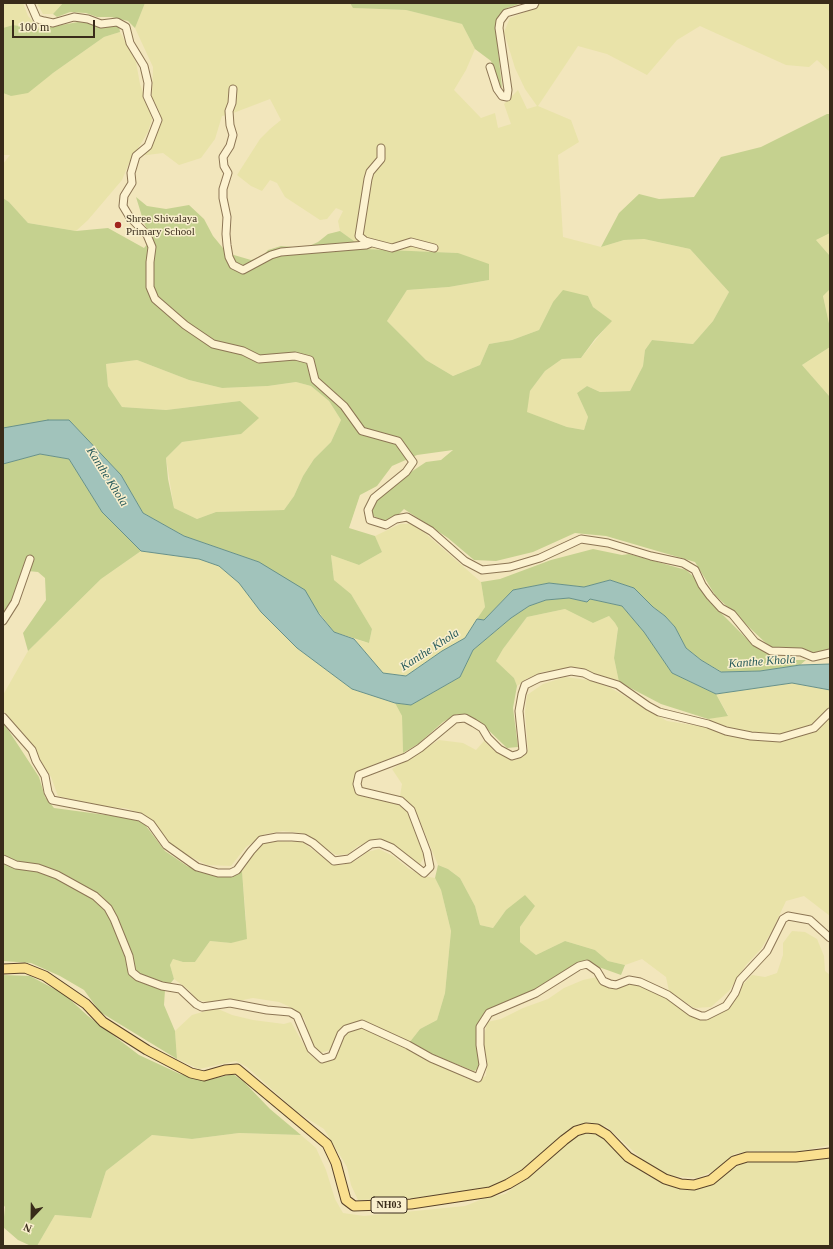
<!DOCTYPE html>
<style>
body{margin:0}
#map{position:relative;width:833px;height:1249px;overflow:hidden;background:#f2e6bc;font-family:Georgia,serif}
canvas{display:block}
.frame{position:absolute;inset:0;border:4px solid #392b1a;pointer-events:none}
.north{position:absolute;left:12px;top:1197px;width:40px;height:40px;-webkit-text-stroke:3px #f9efcd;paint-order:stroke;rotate:202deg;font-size:11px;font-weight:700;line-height:16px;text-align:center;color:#392b1a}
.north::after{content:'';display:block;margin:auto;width:14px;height:18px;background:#392b1a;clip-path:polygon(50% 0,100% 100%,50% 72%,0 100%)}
.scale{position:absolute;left:12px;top:20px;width:83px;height:18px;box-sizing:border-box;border:2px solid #392b1a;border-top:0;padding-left:5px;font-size:12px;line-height:14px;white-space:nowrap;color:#392b1a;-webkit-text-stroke:3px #f9efcd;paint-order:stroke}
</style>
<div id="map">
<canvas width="833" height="1249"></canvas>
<div class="frame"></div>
<div class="north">N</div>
<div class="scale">100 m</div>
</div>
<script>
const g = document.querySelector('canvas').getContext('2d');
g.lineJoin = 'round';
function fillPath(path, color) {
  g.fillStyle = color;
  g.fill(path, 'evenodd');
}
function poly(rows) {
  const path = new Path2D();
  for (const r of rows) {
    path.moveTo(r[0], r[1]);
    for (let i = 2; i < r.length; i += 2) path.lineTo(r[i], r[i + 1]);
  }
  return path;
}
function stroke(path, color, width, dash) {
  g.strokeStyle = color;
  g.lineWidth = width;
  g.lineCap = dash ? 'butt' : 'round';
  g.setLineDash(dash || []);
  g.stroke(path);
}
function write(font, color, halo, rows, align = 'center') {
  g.font = font + ' Georgia,serif';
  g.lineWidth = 3;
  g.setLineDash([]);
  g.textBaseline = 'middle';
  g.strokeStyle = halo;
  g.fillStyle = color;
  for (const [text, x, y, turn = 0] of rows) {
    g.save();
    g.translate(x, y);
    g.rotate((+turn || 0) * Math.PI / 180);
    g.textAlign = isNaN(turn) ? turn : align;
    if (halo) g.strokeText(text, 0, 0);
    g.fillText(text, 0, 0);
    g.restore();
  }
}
fillPath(poly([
 [3,3,23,3,28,16,40,29,13,25,3,28],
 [37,3,63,3,53,14,43,14],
 [145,3,350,3,354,8,406,10,462,24,475,49,466,70,454,90,481,118,495,113,498,128,511,124,504,104,518,90,527,109,537,106,525,89,515,68,504,32,510,18,538,7,539,3,830,3,830,72,817,60,809,67,786,65,700,26,677,40,647,75,607,54,578,46,538,106,571,120,579,142,558,155,563,237,601,247,624,240,644,239,690,249,729,292,713,321,693,344,652,340,645,350,643,366,630,391,600,392,587,386,577,393,588,417,584,430,567,427,526,412,530,391,545,371,562,359,581,358,611,321,593,307,588,296,553,302,539,330,512,340,489,344,480,365,453,376,426,360,387,321,407,290,449,287,489,280,458,253,365,249,340,231,338,221,343,211,336,208,327,219,320,220,285,197,277,183,270,180,262,191,251,186,237,175,260,139,270,129,281,120,270,99,228,115,222,116,215,139,201,158,179,165,163,153,139,156,159,129,160,113,152,97,153,67,135,28],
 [120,32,136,62,140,84,152,119,148,132,129,163,122,180,88,220,76,231,28,223,9,202,3,198,3,164,10,155,3,155,3,93,11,96,53,73,104,37],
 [830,233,830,256,816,240],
 [830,289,830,328,823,296],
 [830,347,830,397,802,365],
 [137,360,189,380,222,388,268,386,296,382,311,386,329,401,341,420,331,442,314,459,303,476,294,496,284,510,216,512,197,519,174,508,166,458,182,442,241,434,240,401,166,410,122,407,108,386,106,364],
 [400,524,411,524,426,534,481,582,485,607,465,638,442,651,406,676,383,673,354,639,369,643,372,629,351,594,334,580,331,555,359,565,382,552,375,536],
 [141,551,199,559,219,566,239,583,261,612,297,648,352,689,395,703,402,716,403,753,358,771,353,783,356,793,391,802,403,807,409,814,424,857,420,864,394,845,379,839,358,846,348,854,336,855,302,833,283,831,265,834,246,847,231,866,207,865,177,850,143,814,125,808,106,807,58,796,51,777,41,761,3,710,3,695,28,651,101,579],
 [565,609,593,623,609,616,615,623,618,627,614,658,619,682,577,667,542,672,526,679,517,686,514,678,496,661,503,649,527,617],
 [565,677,588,680,611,688,667,721,699,726,708,719,728,715,716,694,792,683,830,690,830,916,804,896,786,901,772,931,761,949,746,965,729,991,711,1007,694,1008,669,991,666,977,642,959,625,965,608,961,595,950,565,941,536,955,520,942,520,927,535,906,506,910,493,928,480,925,475,906,460,878,448,869,438,865,414,807,400,796,402,784,392,769,439,740,463,743,476,750,484,741,497,753,516,760,528,750,525,712,527,695,543,684],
 [269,841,302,842,331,863,342,865,357,860,367,852,379,849,393,856,409,869,423,876,435,878,441,890,451,931,445,993,437,1020,420,1029,409,1043,351,1024,340,1029,330,1050,320,1053,312,1044,304,1018,288,1006,279,1002,253,998,243,1000,223,1000,208,1002,197,1000,189,990,174,979,170,965,173,959,183,962,195,962,210,941,231,943,246,920,242,871,260,845],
 [792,931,805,932,817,939,824,956,825,971,830,975,830,1145,796,1152,750,1151,734,1154,716,1170,697,1178,672,1176,656,1169,643,1160,607,1127,587,1122,574,1130,541,1157,495,1187,414,1198,358,1200,351,1185,347,1167,324,1129,297,1112,247,1067,236,1061,199,1069,177,1059,175,1031,192,1015,216,1008,232,1015,253,1020,284,1024,291,1022,309,1054,320,1063,335,1058,345,1032,362,1027,452,1070,465,1078,476,1081,486,1076,487,1061,483,1042,487,1022,501,1019,523,1008,548,999,564,988,583,980,597,977,603,984,637,985,663,996,690,1015,703,1020,715,1013,752,975,765,977,777,973,783,955,783,943],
 [596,1131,607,1140,622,1158,650,1177,670,1184,712,1183,741,1164,760,1159,779,1159,798,1162,830,1155,830,1246,37,1246,55,1215,91,1218,106,1171,152,1135,192,1139,239,1133,301,1135,316,1148,326,1170,335,1199,343,1213,364,1216,465,1206,485,1198,505,1194,542,1167,569,1141,582,1132]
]), '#e9e3a9');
fillPath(poly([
 [63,3,145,3,135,28,128,21,111,17,97,17,86,13,70,12,57,17,53,14],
 [350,3,522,3,507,8,497,18,497,40,502,88,498,84,491,61,475,49,462,24,406,10,353,8],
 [78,22,119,26,120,32,104,37,53,73,28,93,11,96,3,93,3,28,13,25,40,29],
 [827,114,830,114,830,233,816,240,830,256,830,289,823,296,830,328,830,347,802,365,830,397,830,650,813,653,770,647,715,595,695,562,606,536,575,533,533,552,496,561,474,560,448,538,404,509,397,516,385,521,371,515,373,504,402,478,426,462,441,460,453,450,417,455,392,466,377,486,360,495,349,528,375,536,382,552,359,565,331,555,334,580,351,594,372,629,369,643,334,632,320,614,259,562,184,536,143,513,121,475,69,420,3,428,3,198,9,202,28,223,76,231,108,228,144,248,152,239,144,223,136,197,147,206,166,209,189,205,204,219,213,236,227,253,251,260,262,257,268,250,281,246,305,248,318,242,328,234,340,231,365,249,458,253,489,264,489,280,449,287,407,290,387,321,426,360,453,376,480,365,489,344,512,340,539,330,553,302,563,290,588,296,593,307,612,321,595,339,581,358,562,359,545,371,530,391,527,412,567,427,584,430,588,417,577,393,587,386,600,392,630,391,643,366,645,350,652,340,693,344,713,321,729,292,690,249,644,239,624,240,601,247,619,213,639,194,659,199,694,197,721,157,761,147],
 [137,360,189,380,222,388,268,386,296,382,311,386,329,401,341,420,331,442,314,459,303,476,294,496,284,510,216,512,197,519,174,508,168,479,166,458,182,442,241,434,259,418,240,401,166,410,122,407,108,386,106,364],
 [40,454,69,459,102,512,141,551,101,579,28,651,23,633,46,600,45,578,38,572,28,571,3,622,3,464],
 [593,549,622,555,629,554,686,570,693,576,707,599,754,646,782,660,806,660,800,665,760,671,722,672,701,660,686,648,675,627,665,616,653,607,634,588,610,580,584,587,549,583,513,590,484,620,477,619,485,607,481,582,500,579,551,560],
 [569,598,587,602,590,599,622,606,644,632,672,673,716,694,728,716,708,719,661,704,619,682,614,658,618,628,615,623,609,616,593,623,565,609,527,617,503,649,496,661,514,678,517,686,513,708,518,747,507,748,481,723,467,715,457,714,443,722,418,744,403,753,402,716,395,703,411,705,460,677,473,650,511,618,529,606,546,600],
 [3,722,39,777,45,797,54,808,121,817,143,822,165,851,187,866,218,877,231,876,242,871,247,939,231,943,210,941,195,962,183,962,173,959,170,965,174,979,165,990,164,1005,175,1031,177,1059,100,1012,84,990,60,976,31,963,3,961],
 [438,865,448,869,460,878,475,906,480,925,493,928,506,910,525,895,535,906,520,927,520,942,536,955,565,941,595,950,608,961,625,965,621,975,582,961,575,968,478,1023,480,1068,474,1071,441,1058,409,1043,420,1029,437,1020,445,993,451,931,441,890,435,878],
 [3,975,30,976,64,994,88,1016,139,1055,180,1074,204,1081,233,1074,244,1082,270,1109,301,1135,239,1133,192,1139,152,1135,106,1171,91,1218,55,1215,37,1246,31,1246,18,1240,3,1227,5,1207,3,1204]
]), '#c5d18f');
const water = poly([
 [48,420,69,420,121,475,143,513,184,536,259,562,305,590,319,614,334,632,354,639,383,673,406,676,442,651,465,638,477,619,484,620,513,590,549,583,584,587,610,580,634,588,653,607,665,616,675,627,686,648,701,660,721,672,760,671,800,665,830,664,830,690,792,683,716,694,672,673,644,632,622,606,590,599,587,602,569,598,546,600,529,606,511,618,473,650,460,677,411,705,395,703,352,689,297,648,261,612,239,583,219,566,199,559,141,551,102,512,69,459,40,454,3,464,3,428,48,420]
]);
fillPath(water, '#a1c3bb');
stroke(water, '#67918a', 1);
const minor = poly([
 [30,3,37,19,44,21,53,23,74,17,88,19,101,24,117,22,126,27,130,43,144,66,148,83,147,96,158,120,148,146,136,156,131,173,132,183,124,196,123,206,129,216,147,235,152,247,150,262,150,287,155,299,185,325,213,344,243,351,259,359,295,356,310,360,315,380,344,406,362,431,398,441,413,462,406,472,374,498,368,510,370,520,386,525,396,519,407,517,431,531,465,561,482,570,510,567,540,558,581,539,608,543,651,556,683,563,695,570,702,585,710,596,721,608,732,614,755,642,771,651,801,652,813,657,830,653],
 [490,67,497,89,502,96,507,97,508,90,499,28,500,21,506,13,534,5,535,3],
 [233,89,232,103,229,111,230,125,233,135,230,146,223,157,224,166,228,173,223,189,223,198,227,217,226,234,227,245,229,257,233,265,243,270,271,255,281,252,366,245,371,243],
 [381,148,381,159,370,172,368,179,359,236,365,241,392,248,411,242,434,248],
 [3,621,15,602,30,559],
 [3,717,32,750,36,761,45,776,48,792,52,800,140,817,151,824,166,845,197,867,218,873,231,873,237,870,251,851,261,840,277,837,292,837,304,838,313,843,334,861,349,859,371,844,380,843,392,848,424,873,430,867,427,852,411,810,401,801,359,791,357,784,359,775,406,757,420,748,455,719,465,718,474,723,482,728,488,738,499,749,512,756,519,754,523,751,519,711,522,694,525,685,539,678,571,671,584,673,592,677,618,685,648,706,659,712,708,724,726,731,751,736,780,738,814,728,830,712],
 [3,859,16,865,38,868,57,875,95,896,108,908,114,919,129,956,132,972,138,977,162,986,180,989,196,1004,202,1007,230,1003,267,1010,290,1012,297,1016,311,1049,322,1059,332,1056,341,1034,346,1029,362,1024,408,1045,431,1058,478,1078,483,1065,480,1045,480,1027,489,1013,536,993,579,966,587,964,597,971,603,981,610,984,616,985,629,980,640,982,668,995,691,1012,701,1016,706,1016,726,1006,735,993,740,980,767,951,783,919,788,916,810,920,830,938]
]);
const major = poly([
 [3,969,25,968,45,976,86,1004,103,1022,147,1050,191,1073,204,1076,225,1070,237,1069,327,1144,336,1163,346,1200,354,1206,411,1204,490,1192,508,1184,525,1174,564,1140,576,1131,586,1128,597,1129,607,1135,628,1157,665,1179,681,1184,694,1185,711,1180,734,1161,747,1157,796,1157,830,1153]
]);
stroke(minor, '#8c7554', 9);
stroke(major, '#594229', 11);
stroke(minor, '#fcf2d0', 7);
stroke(major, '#fae08f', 9);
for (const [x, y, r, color] of [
 [118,225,4,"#a1251e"]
]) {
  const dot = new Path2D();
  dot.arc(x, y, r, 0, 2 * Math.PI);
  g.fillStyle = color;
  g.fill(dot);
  stroke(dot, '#f9efcd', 1.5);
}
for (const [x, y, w] of [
 [389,1205,36]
]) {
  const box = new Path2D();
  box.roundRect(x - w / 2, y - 8, w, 16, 3);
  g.fillStyle = '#f9efcd';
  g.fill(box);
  stroke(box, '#392b1a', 1);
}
write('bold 10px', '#392b1a', null, [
 ["NH03",389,1205]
]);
write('11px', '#392b1a', '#f9efcd', [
 ["Shree Shivalaya",126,219],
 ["Primary School",126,232]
], 'left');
write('italic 12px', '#285b5b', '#f9efcd', [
 ["Kanthe Khola",107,477,58],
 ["Kanthe Khola",430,650,-33],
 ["Kanthe Khola",762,662,-4]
]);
</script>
